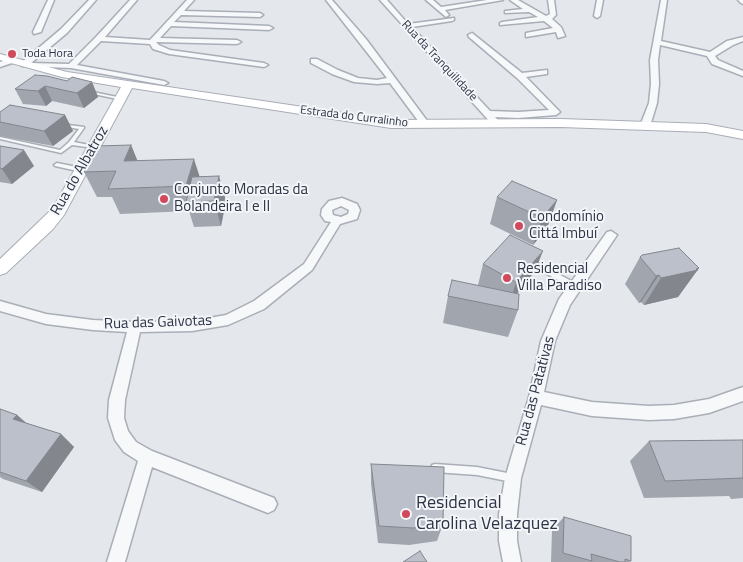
<!DOCTYPE html>
<meta charset="utf-8">
<style>
body{margin:0}
canvas{display:block;background:#e4e7ec}
</style>
<canvas width="743" height="562"></canvas>
<script>
const g = document.querySelector('canvas').getContext('2d');
g.lineJoin = 'round';
function poly(rows) {
  const path = new Path2D();
  for (const r of rows) {
    path.moveTo(r[0], r[1]);
    for (let i = 2; i < r.length; i += 2) path.lineTo(r[i], r[i + 1]);
  }
  return path;
}
function stroke(path, color, width, dash) {
  g.strokeStyle = color;
  g.lineWidth = width;
  g.lineCap = dash ? 'butt' : 'round';
  g.setLineDash(dash || []);
  g.stroke(path);
}
function fillPath(path, color) {
  g.fillStyle = color;
  g.fill(path, 'evenodd');
}
function write(font, color, halo, rows, align = 'center') {
  g.font = font + ' "Titillium Web",sans-serif';
  g.lineWidth = 4;
  g.setLineDash([]);
  g.textBaseline = 'middle';
  g.strokeStyle = halo;
  g.fillStyle = color;
  for (const [text, x, y, turn = 0] of rows) {
    g.save();
    g.translate(x, y);
    g.rotate((+turn || 0) * Math.PI / 180);
    g.textAlign = isNaN(turn) ? turn : align;
    if (halo) g.strokeText(text, 0, 0);
    g.fillText(text, 0, 0);
    g.restore();
  }
}
const lane = poly([
 [88,91,122,98,124,99,122,100,89,93,88,93,88,91],
 [61,124,84,127,84,128,74,142,94,146,96,147,94,148,72,145,61,153,0,139,0,137,60,150,69,142,79,129,61,126,61,124],
 [57,163,82,168,85,170,82,172,55,166,54,165,57,163],
 [528,260,532,260,577,284,578,286,577,288,573,288,528,264,527,262,528,260],
 [435,464,477,467,512,474,515,475,516,478,515,481,512,482,477,475,435,472,432,471,431,468,432,465,435,464]
]);
const street = poly([
 [48,0,54,0,41,32,34,34,33,32,48,0],
 [89,0,96,0,67,33,31,63,69,64,96,37,130,0,137,0,105,37,150,40,187,0,194,0,184,11,260,13,263,15,260,17,181,15,174,22,269,26,273,28,269,30,171,26,160,38,237,40,241,42,237,44,156,42,159,45,170,50,264,63,268,65,264,67,169,54,153,49,150,44,101,41,77,65,164,81,168,83,164,85,71,68,22,66,22,62,61,29,89,0],
 [326,0,332,0,366,39,428,122,428,126,422,126,390,83,377,84,354,82,332,74,311,63,311,59,317,59,338,70,358,78,377,80,387,78,326,0],
 [380,0,387,0,408,24,454,18,454,20,452,21,412,27,490,111,518,112,549,110,517,78,469,37,468,35,472,33,522,73,547,70,547,74,526,77,560,112,556,115,518,118,495,117,500,122,498,124,492,124,380,0],
 [426,0,433,0,441,7,487,0,503,0,445,10,449,15,446,17,426,0],
 [510,0,518,0,546,16,550,14,548,0,554,0,556,15,552,19,561,27,565,36,558,38,556,32,526,37,526,33,553,28,544,21,500,25,500,23,502,22,538,17,529,12,505,13,505,11,523,9,510,0],
 [597,0,603,0,600,16,597,18,594,16,597,0],
 [661,0,667,0,661,41,710,52,727,41,743,37,743,41,733,45,715,56,718,60,743,71,743,76,712,64,707,56,660,45,658,60,659,84,657,103,650,126,645,129,640,126,649,103,651,84,650,60,661,0],
 [738,0,743,0,743,4,741,3,738,0],
 [12,58,15,58,15,62,0,67,0,62,12,58],
 [342,198,357,204,360,210,357,219,340,224,312,270,264,309,228,325,192,331,140,332,125,400,124,418,128,431,136,442,152,451,274,498,277,504,274,510,268,513,152,467,125,562,107,562,138,461,124,452,115,440,108,418,109,400,127,332,93,330,46,324,0,311,0,301,46,314,93,320,135,322,192,321,226,315,254,301,304,264,331,222,325,221,321,215,322,209,329,201,342,198],
 [341,206,349,210,348,214,341,217,333,215,332,210,341,206],
 [611,231,617,235,570,305,555,341,544,392,592,402,649,406,674,405,709,399,743,387,743,401,709,413,674,419,649,420,592,416,541,405,521,478,517,514,517,541,521,562,503,562,499,541,499,514,505,478,529,397,541,341,559,299,607,232,611,231]
]);
const secondary = poly([
 [0,54,67,72,391,120,561,119,706,124,743,131,743,139,706,132,561,127,391,128,132,88,64,215,53,229,6,273,0,275,0,259,53,208,121,87,62,77,0,60,0,54]
]);
stroke(lane, '#a9aeb7', 3);
stroke(street, '#a9aeb7', 3);
stroke(secondary, '#a9aeb7', 2);
fillPath(lane, '#f7f8fa');
fillPath(street, '#f7f8fa');
fillPath(secondary, '#fff');
fillPath(poly([
 [67,81,92,82,98,97,84,108,52,101,46,106,23,104,15,89],
 [0,112,65,115,73,131,53,146,0,136],
 [131,145,137,161,199,177,226,201,221,226,194,227,189,211,120,214,112,197,97,197,84,172],
 [0,146,34,166,12,184,0,182],
 [497,197,557,200,547,228,533,245,490,224],
 [640,257,699,268,678,297,644,305,641,302,639,303,625,284],
 [483,264,535,271,517,294,518,310,508,337,443,323,448,296,481,286,478,285],
 [0,409,17,415,26,423,61,434,74,447,42,492,3,479,0,477],
 [743,440,743,498,731,499,729,496,644,498,630,461,649,441],
 [371,464,443,524,437,541,409,545,378,543,371,484],
 [564,517,631,561,629,562,551,562,552,530]
]), '#a1a5ae');
fillPath(poly([
 [92,82,98,97,84,108,77,93],
 [45,86,52,101,46,106,38,91],
 [65,115,73,131,53,146,44,131],
 [131,145,141,169,124,161],
 [24,150,34,166,12,184,2,169],
 [194,159,202,184,191,201,186,186],
 [219,176,226,201,221,226,214,201],
 [557,200,547,228,533,245,542,218],
 [543,251,535,271,510,302,516,282],
 [699,268,678,297,644,305,661,278],
 [659,275,641,302,639,303,656,276],
 [17,415,32,428,13,419],
 [61,434,74,447,42,492,26,481]
]), '#83868d');
const building = poly([
 [35,75,47,76,67,81,72,77,92,82,77,93,45,86,38,91,15,89,35,75],
 [10,105,65,115,44,131,0,122,0,112,10,105],
 [131,145,124,161,194,159,186,186,108,189,116,171,84,172,97,146,131,145],
 [0,146,24,150,2,169,0,168,0,146],
 [219,176,214,201,186,202,192,177,219,176],
 [512,181,557,200,542,218,497,197,512,181],
 [510,235,543,251,516,282,483,264,510,235],
 [679,248,699,268,696,269,698,270,661,278,659,275,656,276,640,257,642,255,679,248],
 [452,280,519,294,518,310,448,296,452,280],
 [0,409,17,415,13,419,61,434,26,481,0,472,0,409],
 [743,440,743,478,665,481,649,441,743,440],
 [371,464,444,467,443,524,413,528,379,526,371,464],
 [564,517,631,536,631,561,625,559,625,562,620,562,591,554,592,561,563,553,564,517],
 [420,551,427,562,403,562,420,551]
]);
fillPath(building, '#bbc0ca');
stroke(building, '#83868d', 1);
for (const [x, y, r, color] of [
 [12,54,5,"#d1495b"],
 [164,199,5,"#d1495b"],
 [519,226,5,"#d1495b"],
 [507,278,5,"#d1495b"],
 [406,514,5,"#d1495b"]
]) {
  const dot = new Path2D();
  dot.arc(x, y, r, 0, 2 * Math.PI);
  g.fillStyle = color;
  g.fill(dot);
  stroke(dot, '#f4f6f9', 2);
}
write('12px', '#2b3445', '#f4f6f9', [
 ["Toda Hora",22,54]
], 'left');
write('12px', '#2b3445', '#f4f6f9', [
 ["Rua da Tranquilidade",439,61,47],
 ["Estrada do Curralinho",354,117,7]
]);
write('15px', '#2b3445', '#f4f6f9', [
 ["Rua do Albatroz",80,171,-60],
 ["Rua das Gaivotas",158,323,-2],
 ["Rua das Patativas",536,391,-75]
]);
write('15px', '#2b3445', '#f4f6f9', [
 ["Conjunto Moradas da",174,190],
 ["Bolandeira I e II",174,207],
 ["Condomínio",529,217],
 ["Cittá Imbuí",529,234],
 ["Residencial",517,269],
 ["Villa Paradiso",517,286]
], 'left');
write('18px', '#2b3445', '#f4f6f9', [
 ["Residencial",416,504],
 ["Carolina Velazquez",416,525]
], 'left');
</script>
